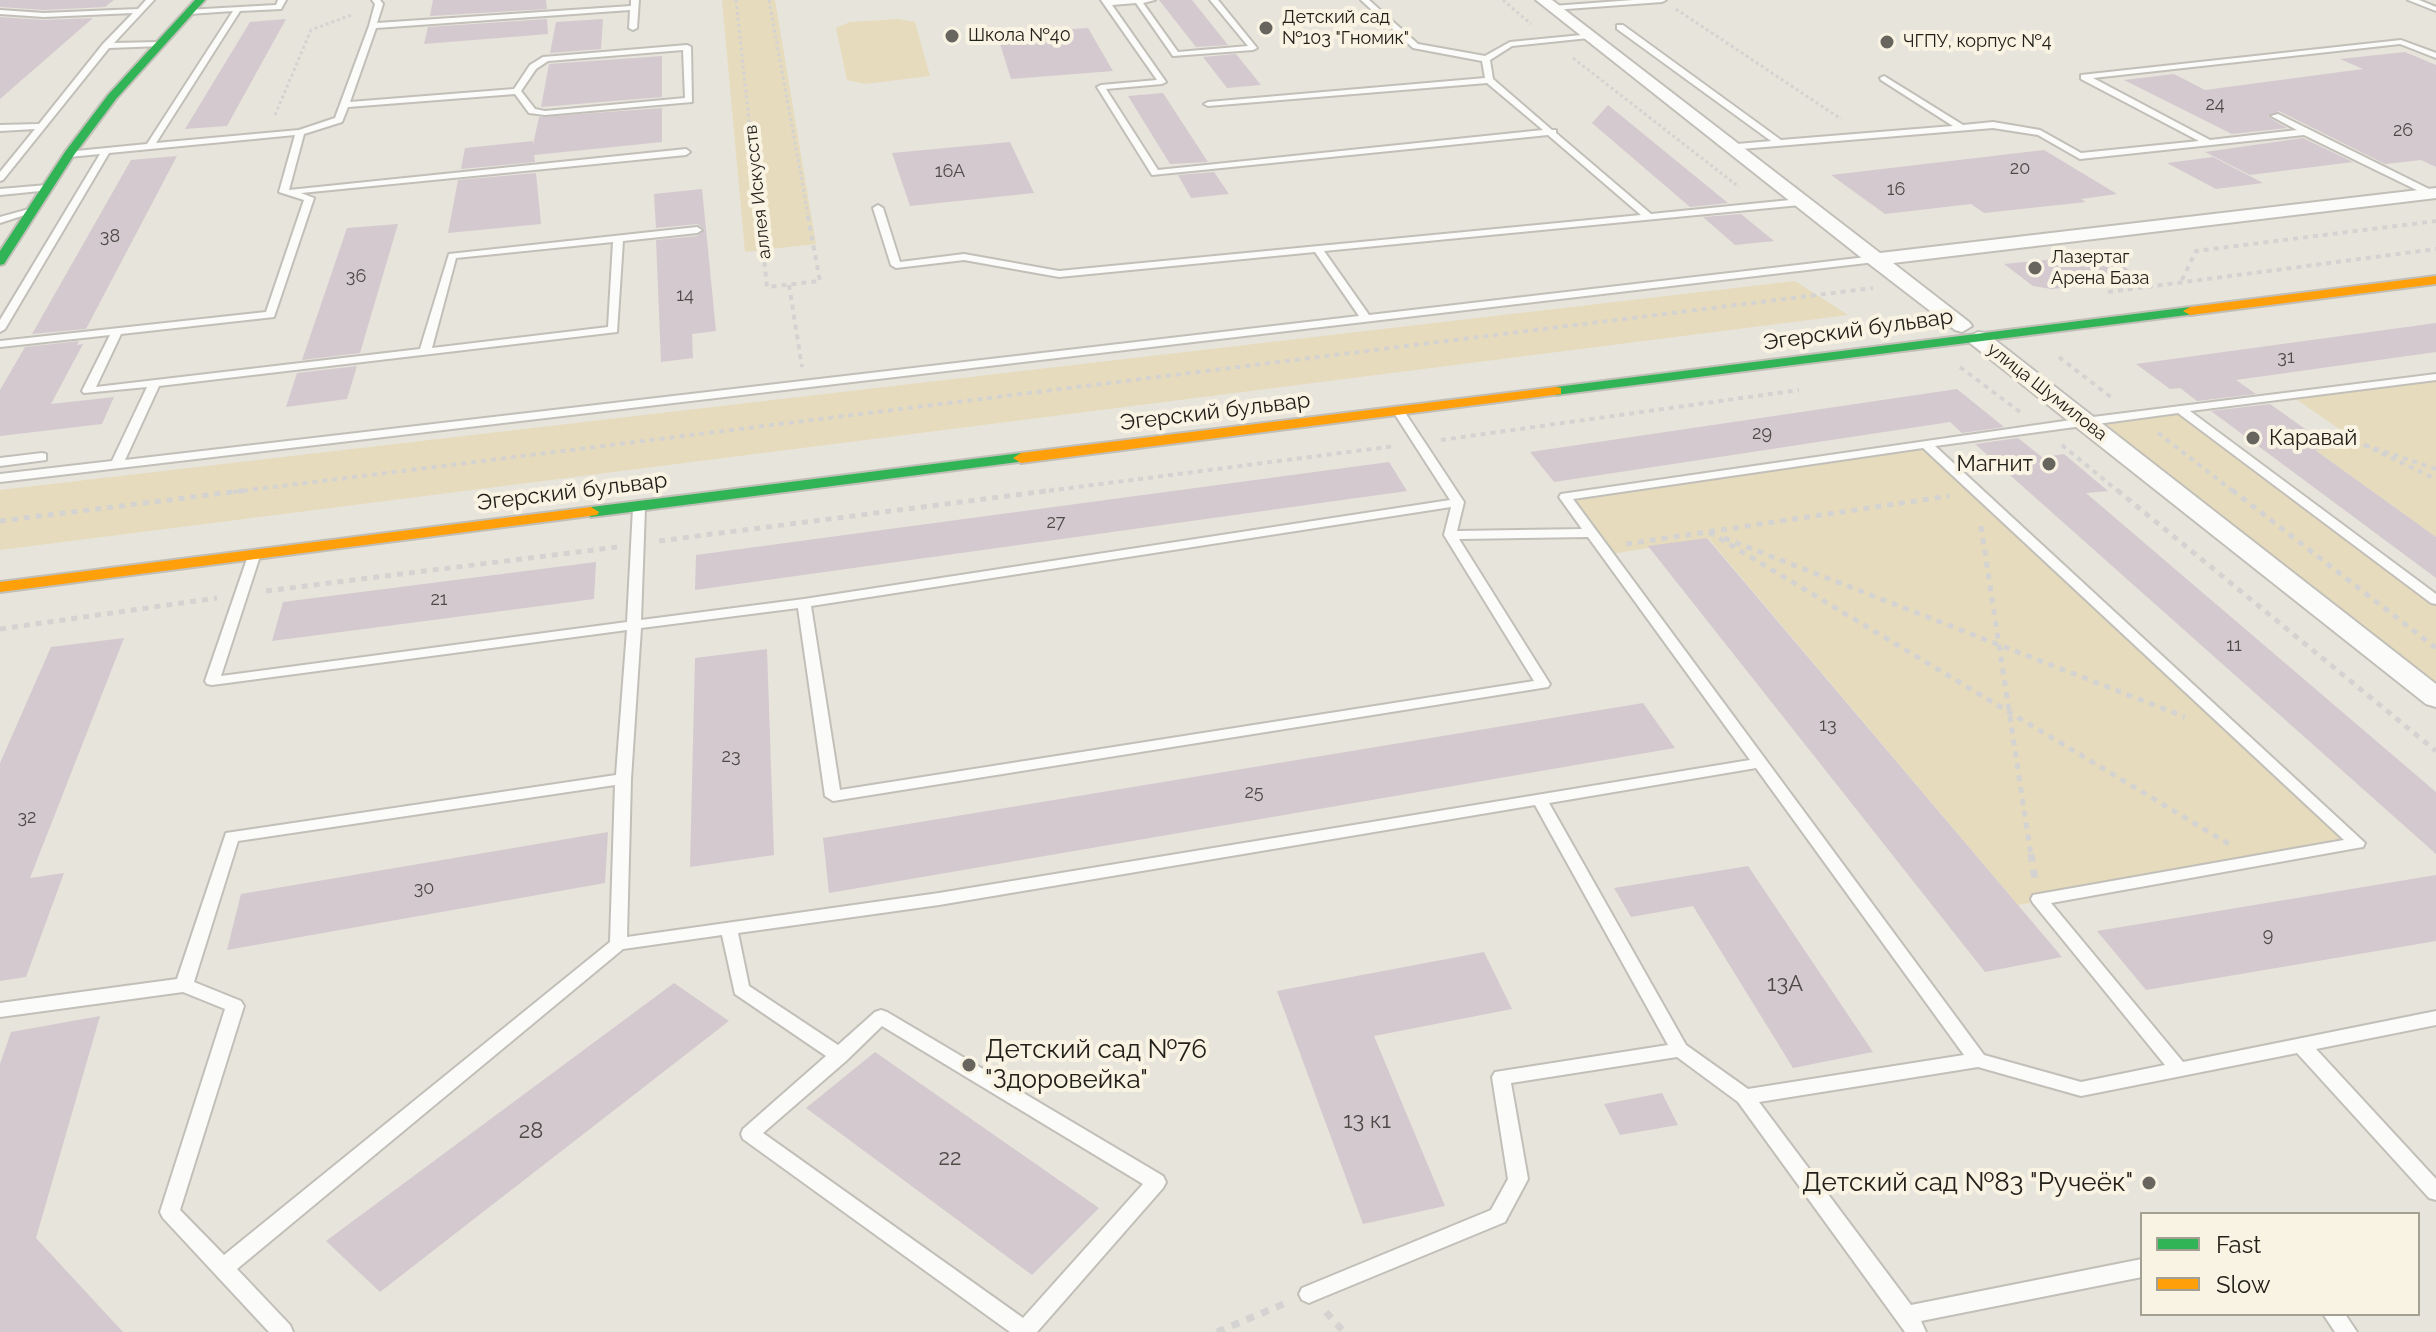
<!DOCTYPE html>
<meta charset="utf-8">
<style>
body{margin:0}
#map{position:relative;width:2436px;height:1332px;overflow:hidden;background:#e7e4db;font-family:Raleway,sans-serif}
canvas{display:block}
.legend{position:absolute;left:2140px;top:1212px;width:280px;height:104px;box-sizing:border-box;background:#f9f3e3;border:2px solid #a39f93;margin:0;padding:10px 14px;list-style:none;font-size:24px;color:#22201a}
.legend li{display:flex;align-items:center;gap:16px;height:40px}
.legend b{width:40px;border:2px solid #a39f93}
</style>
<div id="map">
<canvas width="2436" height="1332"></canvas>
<ul class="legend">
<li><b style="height:10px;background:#30b455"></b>Fast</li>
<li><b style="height:10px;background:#ff9f0a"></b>Slow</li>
</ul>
</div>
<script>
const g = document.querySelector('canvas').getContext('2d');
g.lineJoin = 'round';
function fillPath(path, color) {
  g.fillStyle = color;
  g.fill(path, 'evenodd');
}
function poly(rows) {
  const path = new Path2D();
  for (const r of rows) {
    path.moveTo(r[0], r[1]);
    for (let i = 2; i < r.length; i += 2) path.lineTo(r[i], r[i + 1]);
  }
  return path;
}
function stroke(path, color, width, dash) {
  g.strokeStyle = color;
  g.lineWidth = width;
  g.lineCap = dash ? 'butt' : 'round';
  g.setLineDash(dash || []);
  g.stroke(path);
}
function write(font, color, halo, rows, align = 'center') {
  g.font = font + ' Raleway,sans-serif';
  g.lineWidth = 8;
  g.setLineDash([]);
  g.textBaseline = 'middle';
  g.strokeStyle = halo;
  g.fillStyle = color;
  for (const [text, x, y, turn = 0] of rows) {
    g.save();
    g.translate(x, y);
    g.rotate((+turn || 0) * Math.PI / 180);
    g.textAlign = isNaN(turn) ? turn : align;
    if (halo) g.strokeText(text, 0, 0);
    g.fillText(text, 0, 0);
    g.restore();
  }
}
fillPath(poly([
 [722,0,775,0,816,244,745,252],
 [898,19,915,22,930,76,865,84,847,80,836,28,850,22],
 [1795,281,1848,315,0,550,0,490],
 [2436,377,2436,537,2315,450,2361,444,2290,395],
 [2180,409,2436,600,2436,698,2085,421],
 [1925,444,2357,843,2018,905,1708,538,1606,555,1565,497]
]), '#e6dbbc');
fillPath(poly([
 [0,0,114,0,105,7,44,10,0,7],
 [433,0,546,0,547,9,430,16],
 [1159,0,1192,0,1228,45,1196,47],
 [0,17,44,20,93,18,0,99],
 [286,19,227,126,185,129,250,22],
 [547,19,548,34,424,44,428,27],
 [603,19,601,49,550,53,556,22],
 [1088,28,1113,71,1011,79,997,34],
 [2405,52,2436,65,2436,167,2421,160,2385,164,2279,111,2268,117,2287,128,2232,134,2124,80,2174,74,2205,90,2363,69,2340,59],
 [1236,54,1261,85,1227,88,1203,57],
 [662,56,662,97,541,107,549,64],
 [1163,93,1208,162,1170,164,1128,96],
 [1608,105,1728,203,1690,207,1592,123],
 [662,108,662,142,534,155,535,162,461,169,465,148,533,141,533,145,539,117],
 [2303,138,2353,162,2250,175,2205,152],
 [1010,142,1034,193,910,206,892,153],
 [2044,150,2117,194,2081,199,2086,202,1984,213,1971,204,1885,214,1831,175],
 [177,156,86,329,32,334,131,160],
 [2213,157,2263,183,2216,189,2167,163],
 [1214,172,1229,194,1191,198,1178,175],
 [536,173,541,224,448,233,458,180],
 [702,189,716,331,692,334,693,358,661,362,656,240,697,236,705,229,697,224,656,228,654,194],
 [1741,214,1774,241,1735,245,1703,217],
 [398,224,360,353,302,360,347,228],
 [2106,254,2144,281,2051,289,2033,286,2004,264],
 [2436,323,2436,352,2236,380,2256,394,2197,401,2180,388,2170,389,2136,364],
 [79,341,77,345,83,344,51,404,114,397,102,424,0,436,0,390,25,347],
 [357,366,347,399,286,407,297,373],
 [1957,389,2004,427,1962,433,1950,422,1554,482,1530,452],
 [2270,404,2332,448,2315,450,2436,537,2436,578,2211,411],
 [2018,438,2042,457,2064,454,2108,491,2086,493,2436,792,2436,854,1975,444],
 [1389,462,1407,491,695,590,696,555],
 [1707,538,2018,905,2062,957,1985,972,1648,546],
 [596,562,594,599,272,641,283,602],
 [124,638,30,878,64,873,26,977,0,981,0,763,51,647],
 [767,649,774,855,690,867,695,658],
 [1643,703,1675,748,829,893,823,838],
 [608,832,605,883,227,950,241,894],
 [1748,866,1873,1052,1793,1068,1693,906,1631,917,1614,888],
 [2436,875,2436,941,2146,990,2097,931],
 [1484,952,1512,1009,1374,1036,1445,1206,1363,1224,1277,991],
 [674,983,729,1021,380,1292,326,1241],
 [100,1016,36,1238,123,1332,0,1332,0,1064,11,1032],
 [875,1052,1099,1208,1032,1275,806,1108],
 [1662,1093,1678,1125,1620,1135,1604,1104]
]), '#d4c9cf');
const lane = poly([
 [146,0,154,0,114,43,158,42,162,44,161,46,109,48,3,180,0,181,0,172,35,129,0,131,0,125,39,124,103,44,133,13,44,17,0,14,0,10,44,13,138,9,146,0],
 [278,0,286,0,281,9,240,11,156,143,299,130,335,118,369,26,375,4,372,0,380,0,383,4,377,23,631,6,631,0,639,0,637,28,633,30,629,28,630,10,376,28,350,102,514,89,530,65,543,57,687,45,691,47,692,102,545,115,529,113,515,94,348,107,342,122,304,134,289,190,686,149,690,152,686,155,301,193,314,198,274,317,121,334,96,387,420,349,449,254,697,227,702,230,697,233,623,241,617,332,159,386,125,460,1359,316,1315,252,1059,277,964,260,896,268,891,265,873,208,878,205,883,208,900,262,964,254,1059,271,1641,215,1548,135,1152,175,1097,87,1101,85,1157,80,1101,0,1155,0,1143,3,1178,52,1248,46,1210,0,1218,0,1257,48,1253,50,1173,56,1136,3,1112,5,1166,82,1162,84,1106,89,1158,170,1543,130,1487,83,1208,106,1204,104,1208,102,1485,78,1482,61,1413,48,1361,0,1369,0,1418,44,1485,56,1510,42,1592,34,1593,36,1589,38,1512,46,1490,60,1493,79,1552,130,1556,130,1556,133,1651,214,1800,199,1805,202,1800,205,1324,251,1369,315,1875,256,1880,259,1875,262,0,482,0,474,112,461,147,387,84,393,82,391,110,335,0,347,0,341,266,312,304,200,279,192,295,135,109,153,5,329,0,332,0,320,100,154,69,157,65,154,66,152,147,144,233,11,189,14,186,10,276,5,278,0],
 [683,50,685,98,545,111,535,109,521,91,536,69,548,61,683,50],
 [613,242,608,327,432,348,456,258,613,242],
 [1633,0,1666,0,1662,2,1553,10,1549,8,1553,6,1633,0],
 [2408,0,2419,0,2436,7,2436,11,2408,0],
 [1617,25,1623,25,1781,140,1953,126,1881,80,1880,78,1884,76,1963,125,1993,122,2040,130,2081,153,2199,141,2081,79,2081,75,2401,40,2436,53,2436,58,2400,44,2093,78,2210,140,2297,130,2271,116,2278,114,2435,192,2436,195,2429,196,2304,135,2080,159,2038,135,1993,128,1729,150,1725,147,1726,145,1771,141,1617,29,1617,25],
 [47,185,50,186,50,190,0,195,0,189,47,185],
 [29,209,37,211,0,223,0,217,29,209],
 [2436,374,2436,380,2190,411,2436,594,2436,604,2431,603,2178,413,1935,446,2365,843,2363,847,2357,848,2051,903,2183,1062,2436,1011,2436,1025,2316,1049,2436,1179,2436,1200,2429,1198,2297,1053,2081,1096,1978,1067,1759,1102,1911,1305,2142,1259,2142,1277,1921,1321,1926,1332,1905,1332,1738,1102,1677,1057,1511,1083,1528,1179,1505,1222,1316,1300,1309,1303,1302,1300,1299,1294,1302,1288,1491,1210,1508,1179,1492,1077,1495,1072,1668,1045,1535,805,939,905,738,933,749,986,838,1045,875,1012,881,1010,887,1012,1163,1176,1166,1182,1163,1188,1037,1332,1010,1332,743,1139,741,1134,743,1129,826,1056,735,994,722,935,623,949,237,1269,290,1325,293,1332,269,1332,163,1218,160,1212,225,1009,183,992,0,1017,0,1003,177,979,226,833,616,775,627,630,212,685,207,684,205,681,249,553,259,553,260,556,221,676,627,622,633,508,639,504,645,508,641,620,804,599,1450,500,1394,413,1400,410,1404,411,1464,502,1457,531,1582,529,1559,497,1561,494,2085,418,2436,374],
 [1923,448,2344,840,2033,895,2031,899,2033,903,2165,1065,2081,1082,1984,1055,1573,499,1923,448],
 [1451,507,1444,535,1534,681,840,790,811,606,1451,507],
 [1588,537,1750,760,939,893,627,937,631,779,641,628,798,608,825,796,833,801,1548,687,1550,684,1459,539,1588,537],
 [1756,768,1964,1055,1748,1089,1686,1045,1549,803,1756,768],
 [615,785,610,942,224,1255,180,1210,244,1006,241,1001,194,982,238,841,615,785],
 [882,1026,1143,1184,1023,1318,763,1133,846,1061,882,1026],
 [42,453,46,454,46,460,0,466,0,458,42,453],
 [2323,1314,2345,1314,2357,1332,2335,1332,2323,1314]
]);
const street = poly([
 [1536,0,1552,0,1880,253,2436,188,2436,198,1893,263,1969,322,1972,326,1962,332,1955,330,1868,263,1536,0],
 [1978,332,1986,333,2436,684,2436,707,2426,704,1970,343,1967,338,1978,332]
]);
const fast = poly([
 [195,0,205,0,116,99,74,155,4,264,0,265,0,251,65,152,108,95,195,0],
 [2190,307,2195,308,2195,314,1556,395,1549,391,1556,387,2190,307],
 [1021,453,1026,455,1026,461,591,517,583,512,591,507,1021,453]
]);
const slow = poly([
 [2436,276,2436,284,2190,315,2183,311,2190,307,2436,276],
 [1556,387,1561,388,1561,394,1021,463,1013,458,1021,453,1556,387],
 [591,507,599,512,597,515,0,592,0,582,591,507]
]);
stroke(lane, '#c1bfb8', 4);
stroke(street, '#c1bfb8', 4);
stroke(fast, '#c1bfb8', 4);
stroke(slow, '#c1bfb8', 4);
stroke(poly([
 [736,0,759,214],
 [769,0,808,214],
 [1503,0,1531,24],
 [1676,9,1841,119],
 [1573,58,1739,187],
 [275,115,311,30,354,14]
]), '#d4d3d1', 3, [3, 3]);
stroke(poly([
 [759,212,767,287,820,281,807,212],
 [2182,280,2196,251,2436,221],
 [789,285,802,367],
 [2108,292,2436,249],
 [2059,357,2112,398],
 [1960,367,2020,412],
 [2158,433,2234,492],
 [1441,440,1799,390],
 [2062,445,2119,492],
 [2436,469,2362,444,2436,479],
 [233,492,1873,288],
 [1039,492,1395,446]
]), '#d4d3d1', 4, [5, 5]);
stroke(poly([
 [2117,490,2436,751],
 [2232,490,2436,648],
 [0,521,249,490],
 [1981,526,2031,856],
 [1709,532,2229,844],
 [1724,538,2185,717],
 [659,541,1054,490],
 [1626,544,1949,496],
 [266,591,617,547],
 [0,629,217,598]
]), '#d4d3d1', 5, [6, 6]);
stroke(poly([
 [2031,854,2035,880],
 [1326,1312,1344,1332],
 [1217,1332,1286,1303]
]), '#d4d3d1', 7, [8, 8]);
fillPath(lane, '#fbfbfa');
fillPath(street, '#fbfbfa');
fillPath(fast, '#30b455');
fillPath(slow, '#ff9f0a');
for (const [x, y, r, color] of [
 [1266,28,8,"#67655e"],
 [952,36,8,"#67655e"],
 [1887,42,8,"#67655e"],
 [2035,268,8,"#67655e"],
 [2253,438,8,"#67655e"],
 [2049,464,8,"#67655e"],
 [969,1065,8,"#67655e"],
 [2149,1183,8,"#67655e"]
]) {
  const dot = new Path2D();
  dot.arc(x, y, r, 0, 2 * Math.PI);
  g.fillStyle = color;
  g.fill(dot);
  stroke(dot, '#f9f3e3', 3);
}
write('18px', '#22201a', '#f9f3e3', [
 ["Детский сад",1282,18],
 ["№103 \"Гномик\"",1282,39],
 ["Школа №40",968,36],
 ["ЧГПУ, корпус №4",1903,42],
 ["Лазертаг",2051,258],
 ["Арена База",2051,279]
], 'left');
write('18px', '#4e4a47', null, [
 ["24",2215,105],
 ["26",2403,131],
 ["20",2020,169],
 ["16А",950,172],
 ["16",1896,190],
 ["38",110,237],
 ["36",356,277],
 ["14",685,296],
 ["31",2286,358],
 ["29",1762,434],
 ["27",1056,523],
 ["21",439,600],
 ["11",2234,646],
 ["13",1828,726],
 ["23",731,757],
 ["25",1254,793],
 ["32",27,818],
 ["30",424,889],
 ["9",2268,936]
]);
write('18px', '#22201a', '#f9f3e3', [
 ["аллея Искусств",758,192,-96],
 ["улица Шумилова",2047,392,38]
]);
write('22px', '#22201a', '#f9f3e3', [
 ["Эгерский бульвар",1858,330,-8],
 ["Эгерский бульвар",1215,412,-7],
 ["Эгерский бульвар",572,492,-7]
]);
write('22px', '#22201a', '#f9f3e3', [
 ["Каравай",2269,438],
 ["Магнит",2033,464,"right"]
], 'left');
write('22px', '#4e4a47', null, [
 ["13А",1785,984],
 ["13 к1",1367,1121],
 ["28",531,1131],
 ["22",950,1158]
]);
write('26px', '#22201a', '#f9f3e3', [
 ["Детский сад №76",985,1050],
 ["\"Здоровейка\"",985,1080],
 ["Детский сад №83 \"Ручеёк\"",2133,1183,"right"]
], 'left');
</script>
